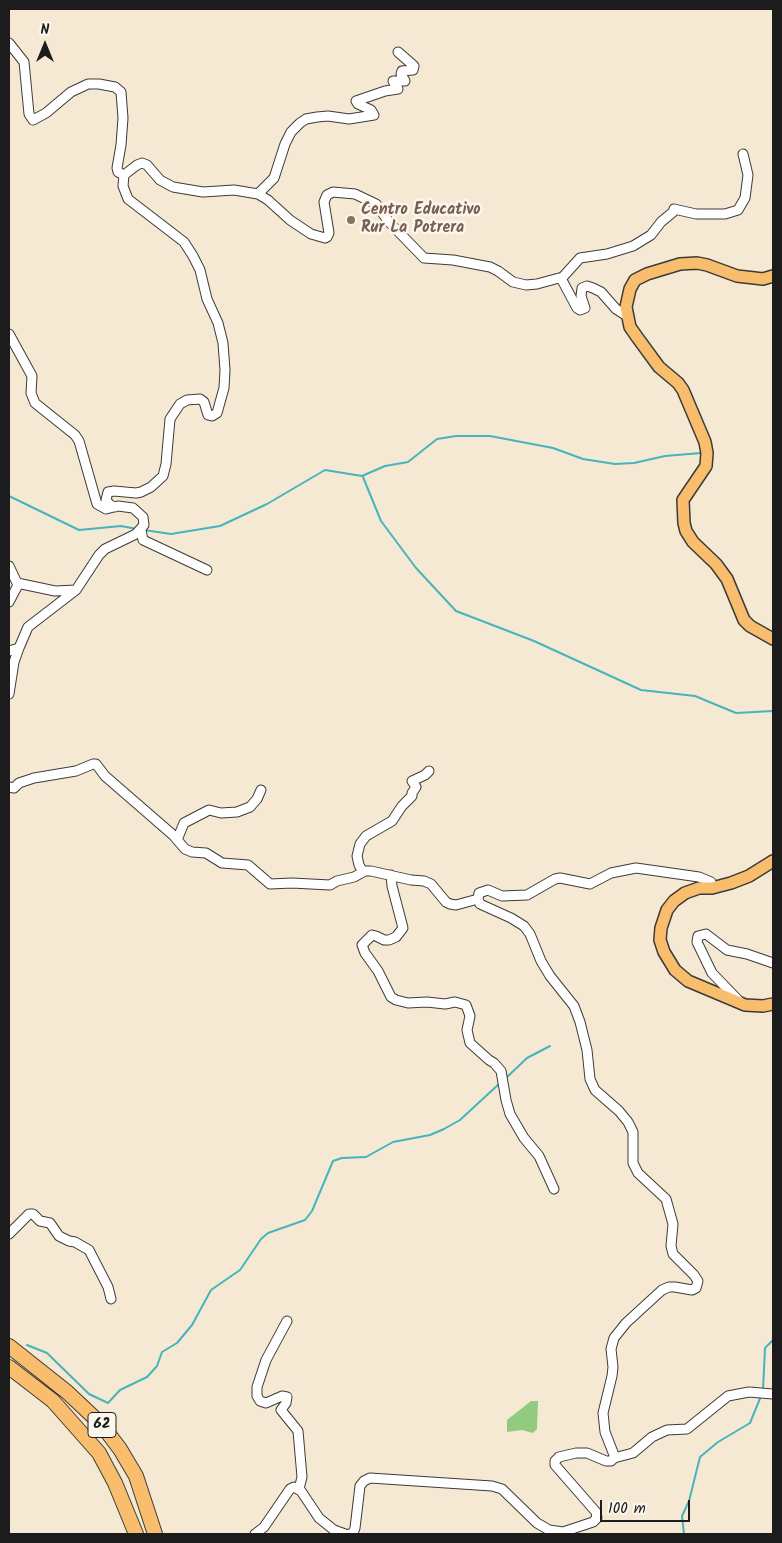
<!DOCTYPE html>
<style>
body{margin:0}
#map{position:relative;width:782px;height:1543px;overflow:hidden;background:#f6e9d4;font-family:Kalam,sans-serif}
canvas{display:block}
.frame{position:absolute;inset:0;border:10px solid #1c1c1c;pointer-events:none}
.north{position:absolute;left:20px;top:20px;width:50px;height:50px;-webkit-text-stroke:4px #fbf7ec;paint-order:stroke;rotate:0deg;font-size:14px;font-weight:700;line-height:20px;text-align:center;color:#1c1c1c}
.north::after{content:'';display:block;margin:auto;width:18px;height:22px;background:#1c1c1c;clip-path:polygon(50% 0,100% 100%,50% 72%,0 100%)}
.scale{position:absolute;left:600px;top:1500px;width:90px;height:22px;box-sizing:border-box;border:2px solid #1c1c1c;border-top:0;padding-left:6px;font-size:15px;line-height:18px;white-space:nowrap;color:#1c1c1c;-webkit-text-stroke:4px #fbf7ec;paint-order:stroke}
</style>
<div id="map">
<canvas width="782" height="1543"></canvas>
<div class="frame"></div>
<div class="north">N</div>
<div class="scale">100 m</div>
</div>
<script>
const g = document.querySelector('canvas').getContext('2d');
g.lineJoin = 'round';
function fillPath(path, color) {
  g.fillStyle = color;
  g.fill(path, 'evenodd');
}
function poly(rows) {
  const path = new Path2D();
  for (const r of rows) {
    path.moveTo(r[0], r[1]);
    for (let i = 2; i < r.length; i += 2) path.lineTo(r[i], r[i + 1]);
  }
  return path;
}
function stroke(path, color, width, dash) {
  g.strokeStyle = color;
  g.lineWidth = width;
  g.lineCap = dash ? 'butt' : 'round';
  g.setLineDash(dash || []);
  g.stroke(path);
}
function write(font, color, halo, rows, align = 'center') {
  g.font = font + ' Kalam,sans-serif';
  g.lineWidth = 5;
  g.setLineDash([]);
  g.textBaseline = 'middle';
  g.strokeStyle = halo;
  g.fillStyle = color;
  for (const [text, x, y, turn = 0] of rows) {
    g.save();
    g.translate(x, y);
    g.rotate((+turn || 0) * Math.PI / 180);
    g.textAlign = isNaN(turn) ? turn : align;
    if (halo) g.strokeText(text, 0, 0);
    g.fillText(text, 0, 0);
    g.restore();
  }
}
fillPath(poly([
 [531,1401,538,1401,537,1429,533,1433,522,1430,507,1432,507,1420]
]), '#92cb7f');
stroke(poly([
 [363,477,381,521,416,568,456,611,534,641,641,690,695,696,736,713,773,711],
 [9,496,79,530,121,526,137,529],
 [144,530,171,534,220,526,267,504,325,470,362,476,385,466,408,462,437,439,456,436,490,436,553,448,583,459,615,464,634,463,665,456,701,453],
 [506,1078,527,1058,550,1046],
 [27,1345,47,1353,89,1394,108,1403,120,1390,147,1377,157,1366,162,1352,177,1343,192,1325,211,1290,240,1270,261,1239,268,1233,305,1220,312,1211,333,1161,342,1158,366,1157,393,1142,430,1135,444,1129,460,1120,500,1083],
 [763,1390,765,1348,773,1340],
 [684,1534,682,1516,689,1501,700,1457,718,1442,750,1423,761,1396]
]), '#45b4bd', 2);
const minor = poly([
 [9,43,24,62,29,114,33,120,46,113,71,92,88,84,99,84,115,87,121,92,123,118,121,145,117,168,118,172,124,175,137,165,142,163,147,165,160,180,173,187,203,192,234,190,258,194,268,200,290,220,311,234,325,238,327,237,329,233,324,202,327,195,333,192,355,194,376,204,389,222,424,258,453,260,490,267,498,271,513,282,526,285,537,284,559,278,562,280,577,308,580,310,585,308,581,296,582,288,587,286,593,288,601,292,616,309,627,316],
 [258,194,274,178,285,144,291,132,300,123,306,119,317,117,328,116,349,119,374,115,371,110,358,104,356,101,385,91,398,89,393,81,405,81,401,74,402,71,413,70,414,66,398,52],
 [561,279,580,258,607,254,633,246,651,235,661,222,673,212,674,209,696,214,725,214,738,210,745,198,748,175,743,154],
 [9,334,32,376,31,393,35,403,75,435,79,441,97,504,106,509,118,506,133,508,143,517,144,525,136,534,105,549,99,555,76,590,28,627,19,648,14,662,9,694],
 [115,507,110,505,106,500,108,492,114,491,136,493,141,492,151,487,163,476,166,464,170,419,180,404,187,400,200,399,204,402,208,415,212,416,217,413,224,388,225,370,223,343,218,323,207,299,200,270,193,256,184,242,128,199,123,186,124,175],
 [141,530,143,540,207,570],
 [9,566,17,583,55,591,76,590],
 [9,602,19,583],
 [9,651,19,648],
 [9,787,14,788,19,783,34,778,76,771,93,764,96,764,105,776,173,835,185,849,192,852,206,853,222,863,248,865,270,884,292,883,330,885,337,881,354,877,365,871,371,871,411,880,424,881,431,884,446,902,450,904,456,905,478,899],
 [177,840,184,823,209,810,221,813,237,812,250,807,257,799,261,790],
 [363,872,359,865,357,856,360,844,366,836,392,821,402,806,412,796,412,793,416,787,412,781,425,775,429,771],
 [391,875,392,886,403,928,396,937,389,940,384,940,376,936,372,935,362,945,365,953,378,971,391,997,396,1000,408,1003,427,1002,445,1004,455,1002,466,1005,470,1016,467,1030,470,1043,489,1060,494,1063,501,1071,506,1100,510,1114,524,1138,539,1156,554,1189],
 [740,1002,712,973,697,942,698,936,706,934,727,950,747,954,773,963],
 [9,1234,29,1214,33,1214,40,1221,50,1223,59,1236,69,1241,75,1242,89,1250,108,1287,111,1299],
 [287,1321,266,1360,257,1387,257,1396,260,1401,266,1403,282,1396,287,1397,286,1403,281,1410,298,1431,302,1477,299,1489],
 [614,1458,633,1453,652,1437,667,1430,687,1429,728,1396,749,1392,773,1394],
 [255,1534,264,1527,290,1489,294,1487,301,1491,319,1518,334,1530,345,1534],
 [349,1534,353,1533,355,1528,360,1486,364,1481,370,1478,492,1486,502,1489,537,1523,549,1530,563,1532,593,1522,597,1518,596,1512,555,1465,555,1461,559,1457,576,1453,587,1453,606,1461,611,1461,614,1458,614,1455,605,1432,603,1413,612,1376,613,1367,611,1349,614,1338,626,1323,662,1290,669,1287,675,1287,692,1290,696,1288,698,1281,694,1275,673,1254,671,1246,673,1224,666,1199,638,1173,633,1163,633,1132,628,1122,619,1111,595,1090,590,1079,587,1050,580,1022,574,1006,550,976,541,961,530,934,524,926,511,918,480,904,478,899,479,893,488,890,502,896,527,895,555,879,560,878,590,884,611,873,636,868,699,877,711,882,712,888]
]);
const major = poly([
 [773,276,763,279,737,276,707,265,697,263,680,264,647,274,635,280,630,289,626,307,630,327,637,337,659,367,678,383,683,390,705,442,707,453,706,466,683,500,684,523,686,531,693,542,716,564,727,579,744,620,750,626,773,639],
 [773,861,749,876,731,883,712,888,699,888,685,893,674,901,667,910,661,928,660,940,664,952,675,970,688,981,745,1005,763,1006,773,1004]
]);
const highway = poly([
 [9,1346,67,1392,101,1424,120,1449,136,1476,155,1534],
 [9,1367,53,1401,99,1453,115,1483,136,1534]
]);
stroke(minor, '#3d3b38', 11);
stroke(major, '#3d3b38', 14);
stroke(highway, '#3d3b38', 16);
stroke(minor, '#fff', 9);
stroke(major, '#f9be6d', 11);
stroke(highway, '#f9be6d', 14);
for (const [x, y, r, color] of [
 [351,220,5,"#8d6e63"]
]) {
  const dot = new Path2D();
  dot.arc(x, y, r, 0, 2 * Math.PI);
  g.fillStyle = color;
  g.fill(dot);
  stroke(dot, '#fbf7ec', 2);
}
for (const [x, y, w] of [
 [102,1425,28]
]) {
  const box = new Path2D();
  box.roundRect(x - w / 2, y - 12.5, w, 25, 4);
  g.fillStyle = '#fbf7ec';
  g.fill(box);
  stroke(box, '#1c1c1c', 1);
}
write('bold 15px', '#1c1c1c', null, [
 ["62",102,1425]
]);
write('bold 16px', '#785e54', '#fbf7ec', [
 ["Centro Educativo",361,211],
 ["Rur La Potrera",361,229]
], 'left');
</script>
